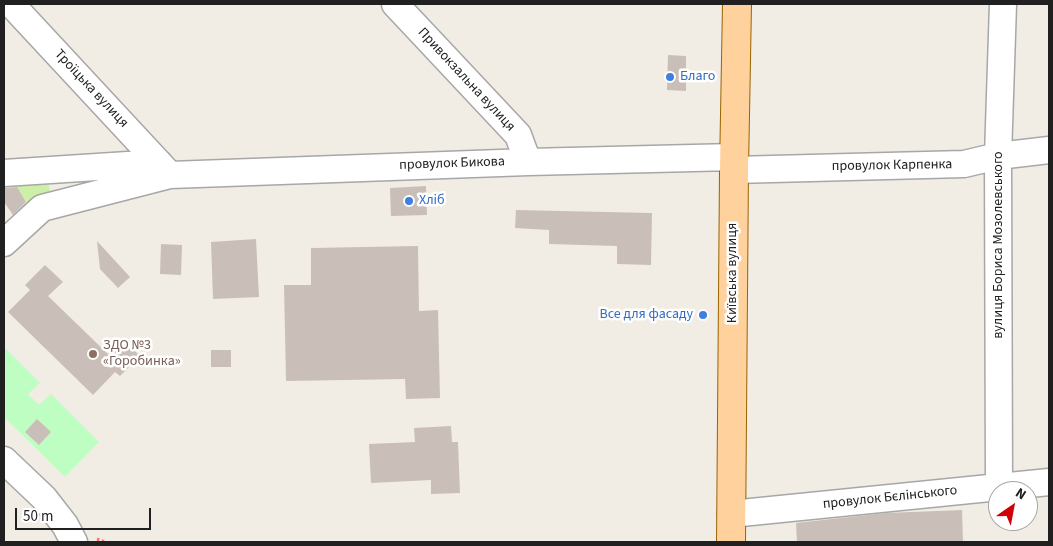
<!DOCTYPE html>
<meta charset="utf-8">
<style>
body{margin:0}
#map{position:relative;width:1053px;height:546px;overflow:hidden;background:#f1ede5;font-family:"Source Sans 3",sans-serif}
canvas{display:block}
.frame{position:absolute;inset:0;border:5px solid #202020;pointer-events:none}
.north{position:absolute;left:988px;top:481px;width:50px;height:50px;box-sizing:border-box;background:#fff;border:1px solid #a6a6a6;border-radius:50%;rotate:33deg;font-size:14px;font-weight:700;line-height:20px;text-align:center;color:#202020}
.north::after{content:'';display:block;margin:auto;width:18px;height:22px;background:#cf0006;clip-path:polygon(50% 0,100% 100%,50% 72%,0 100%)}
.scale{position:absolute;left:15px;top:508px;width:136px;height:22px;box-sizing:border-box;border:2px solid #202020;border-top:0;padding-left:6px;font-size:15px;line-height:18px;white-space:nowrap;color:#202020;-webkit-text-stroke:4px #fff;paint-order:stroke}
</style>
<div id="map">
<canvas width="1053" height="546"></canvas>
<div class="frame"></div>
<div class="north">N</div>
<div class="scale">50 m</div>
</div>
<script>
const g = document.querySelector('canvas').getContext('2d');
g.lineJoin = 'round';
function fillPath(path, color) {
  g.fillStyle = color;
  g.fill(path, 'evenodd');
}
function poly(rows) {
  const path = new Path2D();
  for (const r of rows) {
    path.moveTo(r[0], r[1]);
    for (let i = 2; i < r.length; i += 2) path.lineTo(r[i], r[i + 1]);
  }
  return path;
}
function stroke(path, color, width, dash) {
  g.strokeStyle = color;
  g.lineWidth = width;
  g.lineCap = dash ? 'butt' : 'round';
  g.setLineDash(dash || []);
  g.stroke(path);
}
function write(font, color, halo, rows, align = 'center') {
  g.font = font + ' "Source Sans 3",sans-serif';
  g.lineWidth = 5;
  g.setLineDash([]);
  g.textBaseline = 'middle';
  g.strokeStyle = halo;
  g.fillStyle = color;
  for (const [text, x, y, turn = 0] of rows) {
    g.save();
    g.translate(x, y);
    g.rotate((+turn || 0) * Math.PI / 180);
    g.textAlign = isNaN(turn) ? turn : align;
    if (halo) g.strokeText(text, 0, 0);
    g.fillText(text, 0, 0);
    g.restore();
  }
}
fillPath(poly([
 [13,182,48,183,51,195,28,204]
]), '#cdefa7');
fillPath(poly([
 [4,347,40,383,28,394,39,405,51,394,99,442,65,477,4,417]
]), '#bffec2');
fillPath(poly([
 [668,55,686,56,686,91,667,90],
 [426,186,427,215,391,216,390,188],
 [17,187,26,202,13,215,4,202,4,188],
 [516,210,652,213,651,265,617,264,617,246,549,244,549,230,515,228],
 [256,239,259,297,213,299,211,242],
 [97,241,130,277,118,288,100,269],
 [161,244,182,245,181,275,160,274],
 [418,246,419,311,438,310,440,398,406,399,405,379,286,381,284,285,311,285,311,248],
 [45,265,63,282,48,296,108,354,122,339,140,356,120,376,115,372,93,395,8,312,30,290,25,285],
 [211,350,231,350,231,367,211,367],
 [37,419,51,432,39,445,25,432],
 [451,426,452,442,458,442,460,493,431,494,431,480,371,483,369,444,415,442,414,428],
 [962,510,963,542,797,542,796,523,886,513]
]), '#c9bfb8');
const minor = poly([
 [11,4,170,175],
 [395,4,518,135,528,162],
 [734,170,964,164,998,156,1049,150],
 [4,173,159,163],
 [4,243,42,208,170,175,528,162,734,157],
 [4,460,44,498,65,525,74,542],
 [999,487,998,156,1003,4],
 [731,514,1049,482]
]);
const major = poly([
 [731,542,734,170,737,4]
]);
stroke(minor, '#a7a7a7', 29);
stroke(major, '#9b6300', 30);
stroke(poly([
 [97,539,105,542]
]), '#ff7368', 3, [2.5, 2.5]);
stroke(minor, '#fff', 26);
stroke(major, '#ffd19c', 28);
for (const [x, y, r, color] of [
 [670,77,5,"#3f7fe0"],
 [409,201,5,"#3f7fe0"],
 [703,315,5,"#3f7fe0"],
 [93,354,5,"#8d6e63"]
]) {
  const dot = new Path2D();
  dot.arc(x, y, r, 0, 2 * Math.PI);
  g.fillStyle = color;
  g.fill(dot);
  stroke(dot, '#fff', 2);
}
write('14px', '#366cbe', '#fff', [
 ["Благо",680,77],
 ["Хліб",419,201],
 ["Все для фасаду",693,315,"right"]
], 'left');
write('14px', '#202020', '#fff', [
 ["Привокзальна вулиця",466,80,47],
 ["Троїцька вулиця",91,89,47],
 ["провулок Бикова",452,164,-2],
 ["провулок Карпенка",892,166,-1],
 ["вулиця Бориса Мозолевського",999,245,-90],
 ["Київська вулиця",733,273,-90],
 ["провулок Бєлінського",890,498,-6]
]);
write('14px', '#785e54', '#fff', [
 ["ЗДО №3",103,346],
 ["«Горобинка»",103,362]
], 'left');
</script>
